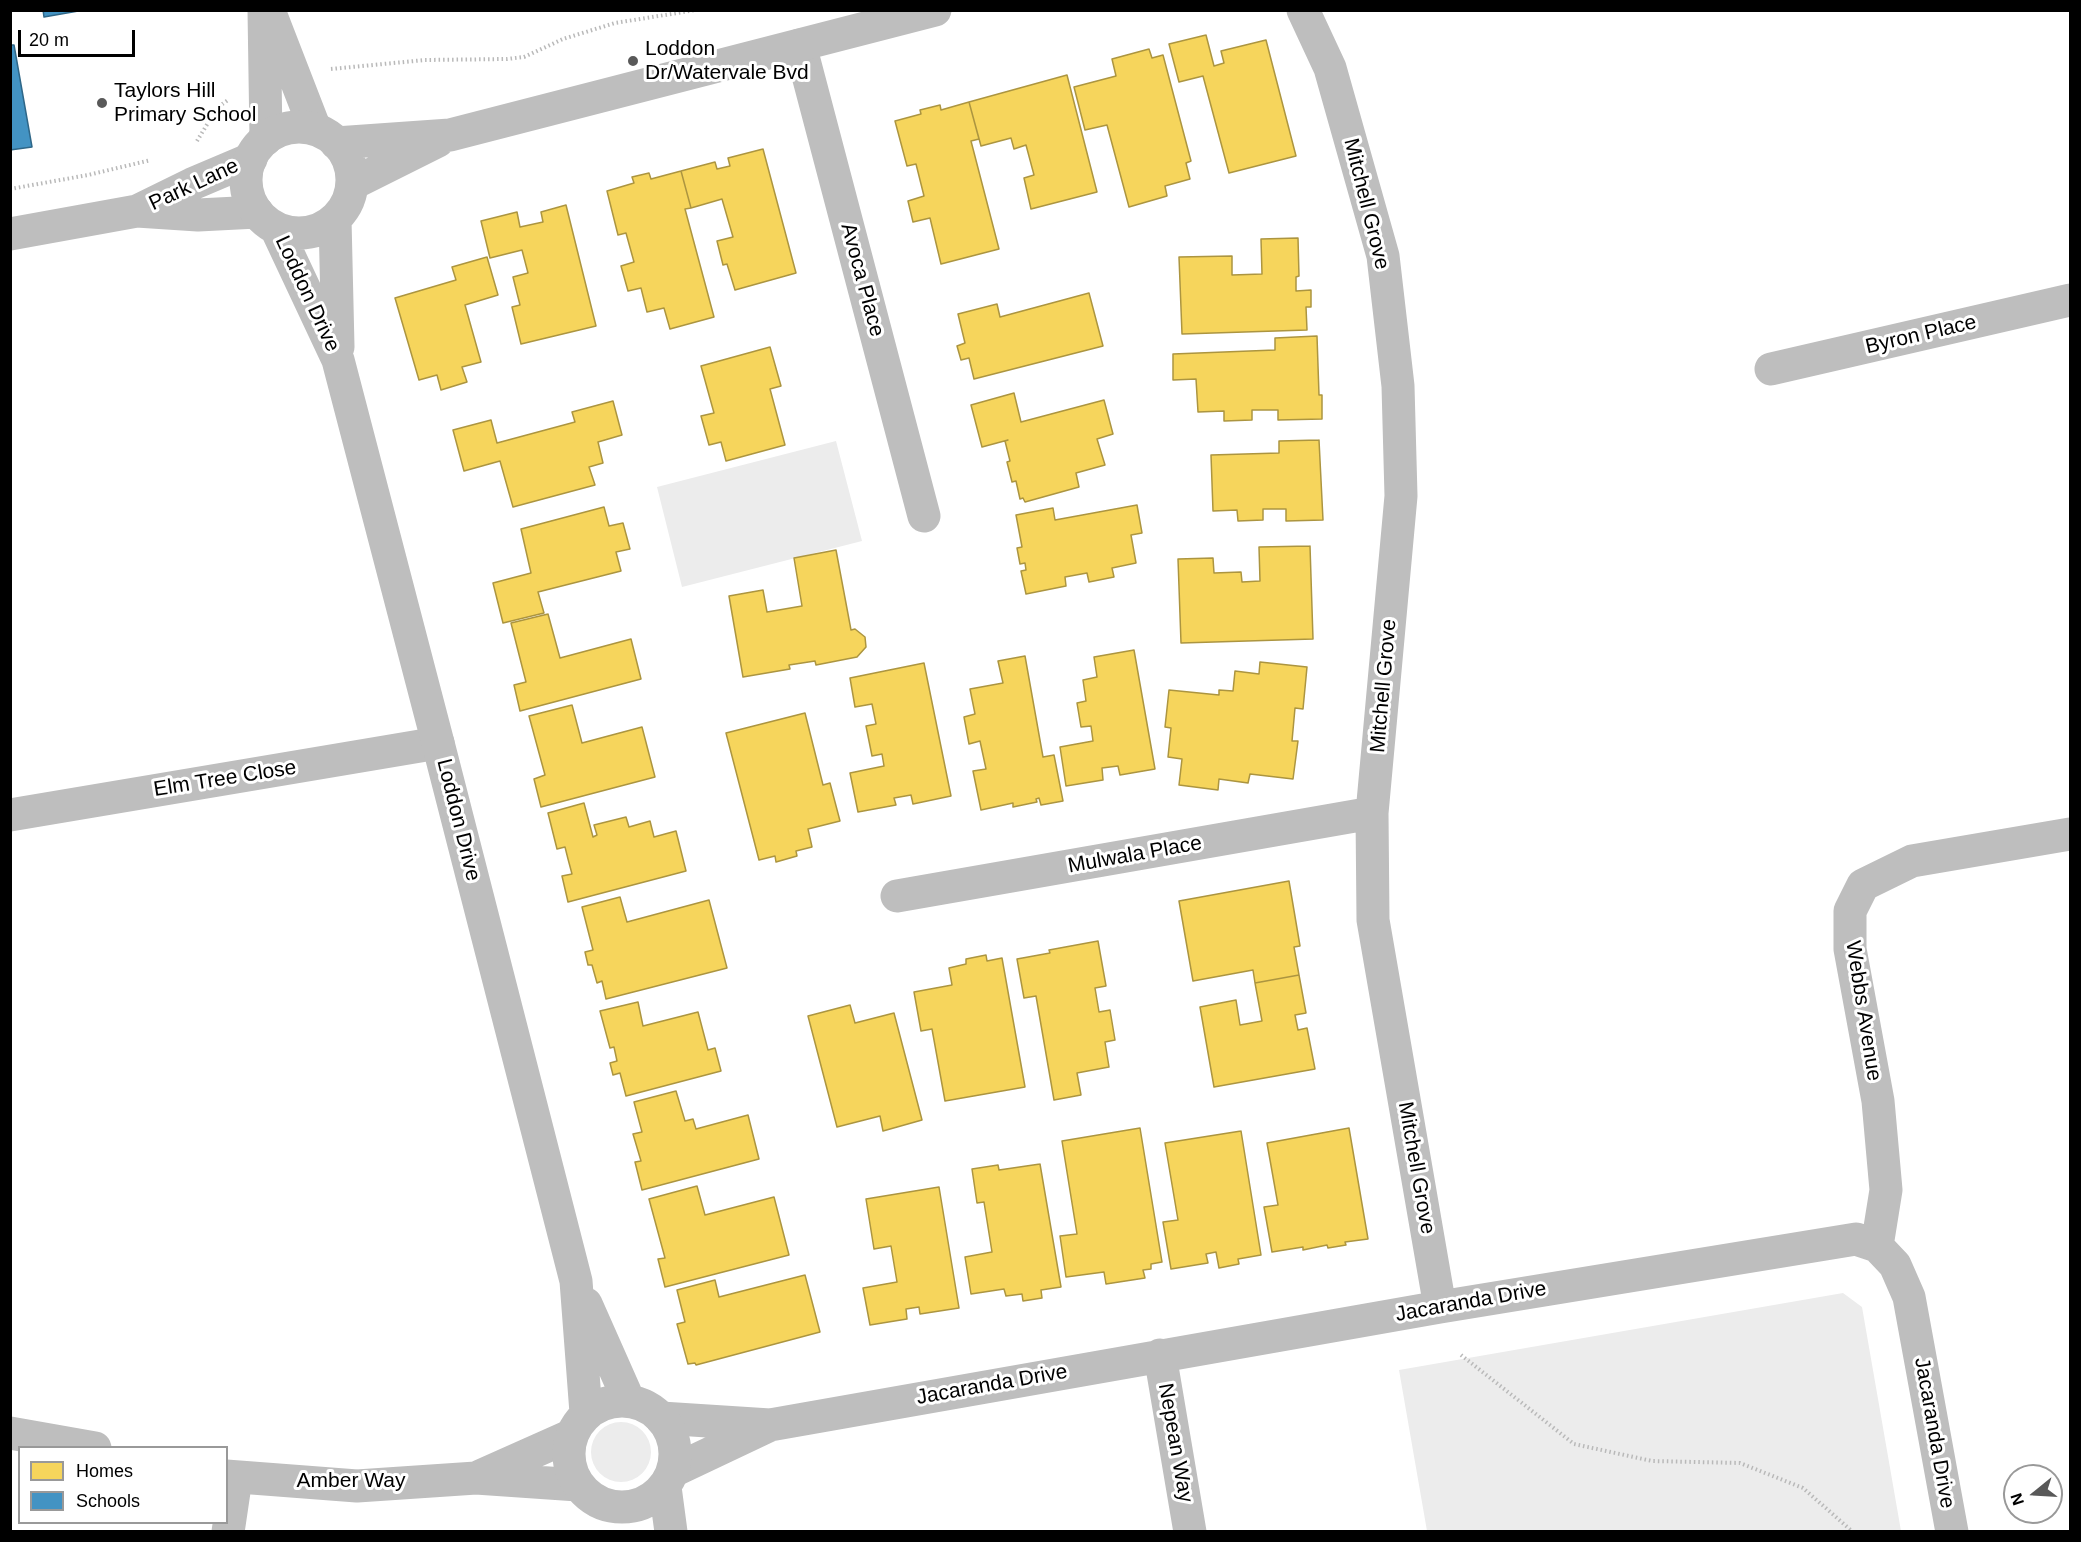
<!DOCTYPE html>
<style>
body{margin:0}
#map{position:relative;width:2081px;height:1542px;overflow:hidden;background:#fff;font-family:Arial,sans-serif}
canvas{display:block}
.frame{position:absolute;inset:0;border:12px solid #000;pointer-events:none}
.legend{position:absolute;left:18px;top:1446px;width:210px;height:78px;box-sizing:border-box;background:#fff;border:2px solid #999;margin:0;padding:8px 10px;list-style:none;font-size:18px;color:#000}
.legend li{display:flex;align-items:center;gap:12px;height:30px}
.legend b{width:30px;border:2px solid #999}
.north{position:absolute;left:2003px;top:1464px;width:60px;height:60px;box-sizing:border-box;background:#fff;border:2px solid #999;border-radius:50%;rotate:252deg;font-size:16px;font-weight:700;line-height:24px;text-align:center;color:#000}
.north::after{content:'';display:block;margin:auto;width:21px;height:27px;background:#595959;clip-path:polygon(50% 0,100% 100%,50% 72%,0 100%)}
.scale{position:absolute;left:18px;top:30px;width:117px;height:27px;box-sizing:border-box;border:3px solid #000;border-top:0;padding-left:8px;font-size:18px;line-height:21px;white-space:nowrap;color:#000;-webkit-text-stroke:4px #fff;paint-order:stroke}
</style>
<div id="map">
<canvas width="2081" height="1542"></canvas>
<div class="frame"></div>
<ul class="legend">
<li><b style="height:16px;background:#f6d55c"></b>Homes</li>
<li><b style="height:16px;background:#4393c3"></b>Schools</li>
</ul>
<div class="north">N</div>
<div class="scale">20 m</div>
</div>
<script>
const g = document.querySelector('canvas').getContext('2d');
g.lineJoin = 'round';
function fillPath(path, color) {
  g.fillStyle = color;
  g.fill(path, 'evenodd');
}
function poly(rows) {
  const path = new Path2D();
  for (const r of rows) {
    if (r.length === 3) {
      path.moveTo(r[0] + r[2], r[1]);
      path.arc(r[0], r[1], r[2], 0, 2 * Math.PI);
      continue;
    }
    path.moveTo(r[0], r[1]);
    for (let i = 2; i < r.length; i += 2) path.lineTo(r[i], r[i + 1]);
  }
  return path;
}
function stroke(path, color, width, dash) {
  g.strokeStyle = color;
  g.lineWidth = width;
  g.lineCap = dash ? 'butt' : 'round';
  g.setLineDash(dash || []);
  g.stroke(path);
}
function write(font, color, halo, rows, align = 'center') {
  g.font = font + ' Arial,sans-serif';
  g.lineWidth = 6;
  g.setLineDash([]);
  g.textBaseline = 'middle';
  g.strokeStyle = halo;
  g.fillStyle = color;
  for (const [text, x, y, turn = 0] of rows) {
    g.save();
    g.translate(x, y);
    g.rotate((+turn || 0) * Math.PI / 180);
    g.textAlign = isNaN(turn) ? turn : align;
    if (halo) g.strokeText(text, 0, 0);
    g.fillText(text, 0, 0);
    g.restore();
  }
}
fillPath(poly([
 [836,441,862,541,682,587,657,487],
 [1843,1293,1862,1307,1901,1531,1427,1531,1399,1370],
 [621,1452,30]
]), '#ececec');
const homes = poly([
 [1206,35,1214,66,1224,63,1221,51,1266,40,1296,156,1229,173,1203,76,1179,82,1169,44,1206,35],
 [1149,49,1152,58,1163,55,1191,161,1186,163,1190,179,1165,186,1167,196,1129,207,1107,125,1085,130,1074,87,1116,76,1112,59,1149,49],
 [1067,75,1097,192,1031,209,1024,178,1034,175,1026,145,1014,149,1011,138,981,146,969,102,1067,75],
 [969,102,979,139,971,141,999,249,941,264,930,218,913,222,908,201,924,196,916,164,907,166,895,121,921,114,920,110,940,105,941,110,969,102],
 [763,149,796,273,735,290,727,264,723,265,717,241,733,237,722,199,691,208,681,171,715,162,717,169,730,166,728,158,763,149],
 [681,171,691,208,685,209,714,317,670,329,664,308,647,312,641,288,628,291,621,266,634,262,626,233,618,235,607,191,634,183,632,177,649,173,651,179,681,171],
 [566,205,596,326,521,344,512,307,520,305,513,277,528,273,522,250,490,258,481,221,517,212,520,227,543,222,541,212,566,205],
 [1298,238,1299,276,1296,277,1296,291,1311,290,1311,307,1306,307,1307,330,1182,334,1179,257,1232,256,1232,275,1262,274,1261,239,1298,238],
 [487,257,498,295,465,305,481,362,462,367,467,382,441,390,437,375,419,380,395,298,456,280,452,267,487,257],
 [1089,293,1103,346,974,379,969,358,961,360,957,346,965,343,958,314,997,304,1000,317,1089,293],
 [1317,336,1319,395,1322,395,1322,419,1278,420,1278,410,1252,410,1252,420,1224,421,1224,411,1198,412,1196,379,1173,380,1173,354,1275,350,1275,338,1317,336],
 [770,347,781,386,770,389,785,445,726,461,721,442,709,445,701,416,714,413,701,366,770,347],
 [1014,393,1021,422,1104,400,1113,434,1097,439,1105,465,1076,473,1079,487,1025,502,1023,498,1020,499,1016,481,1012,482,1007,462,1010,461,1005,441,1008,440,982,447,971,405,1014,393],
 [613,401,622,435,598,442,603,463,589,467,595,485,513,507,500,461,464,471,453,430,491,420,497,443,575,422,572,412,613,401],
 [1319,440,1323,520,1286,521,1286,509,1263,509,1263,520,1238,521,1237,510,1213,511,1211,455,1279,453,1279,441,1319,440],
 [1137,505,1142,533,1131,535,1136,563,1112,568,1114,577,1089,582,1087,573,1065,577,1066,586,1026,594,1021,571,1026,570,1025,563,1020,564,1017,548,1022,547,1016,515,1053,508,1055,520,1137,505],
 [604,507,609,526,623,523,630,549,616,552,621,571,538,592,544,613,503,623,493,583,531,573,521,529,604,507],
 [1310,546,1313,639,1181,643,1178,559,1213,558,1214,573,1241,572,1242,582,1260,581,1259,547,1310,546],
 [836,550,851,630,855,629,865,637,866,647,857,657,816,665,815,661,789,665,790,669,743,677,729,596,763,590,767,612,802,606,794,558,836,550],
 [548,614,560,658,631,639,641,679,520,711,514,685,526,682,511,623,548,614],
 [1134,650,1155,769,1120,775,1118,766,1102,768,1103,780,1066,786,1060,747,1093,741,1091,726,1081,727,1077,703,1086,701,1083,680,1097,677,1094,657,1134,650],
 [1025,656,1043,757,1054,755,1063,801,1041,805,1039,798,1036,799,1037,802,1013,807,1013,803,981,810,973,771,986,769,980,741,969,744,964,717,975,714,970,689,1003,683,998,661,1025,656],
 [1260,662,1307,667,1303,709,1295,708,1292,741,1298,741,1293,779,1250,774,1248,783,1219,779,1218,790,1179,785,1182,759,1168,757,1171,728,1165,727,1169,690,1219,695,1219,690,1233,691,1235,671,1259,674,1260,662],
 [924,663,951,796,913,804,911,795,894,798,896,805,858,812,850,773,884,766,882,754,872,756,866,726,876,724,872,704,855,707,850,678,924,663],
 [572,705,582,743,642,727,655,777,541,807,534,779,545,775,529,716,572,705],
 [805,713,823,785,830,783,840,821,808,829,812,847,796,851,797,856,776,862,775,856,759,860,726,733,805,713],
 [584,803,593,837,597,835,594,825,626,817,629,827,650,821,654,837,676,831,686,871,568,902,562,876,572,874,568,859,565,847,557,849,548,813,584,803],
 [1289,881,1300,946,1294,947,1299,975,1255,983,1253,970,1193,981,1179,901,1289,881],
 [620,897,627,922,709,900,727,968,606,999,602,981,597,983,592,965,588,965,585,952,593,950,582,907,620,897],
 [1098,941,1106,986,1095,988,1099,1012,1110,1010,1115,1040,1105,1042,1109,1067,1077,1073,1081,1095,1054,1100,1036,996,1024,998,1017,959,1050,953,1049,950,1098,941],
 [986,955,987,961,1002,958,1025,1087,945,1101,932,1029,921,1031,914,992,952,985,949,968,966,964,966,959,986,955],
 [1299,975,1306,1013,1295,1015,1298,1030,1307,1028,1315,1069,1214,1087,1200,1007,1236,1000,1240,1025,1262,1021,1255,983,1299,975],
 [638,1002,643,1026,698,1012,708,1050,715,1048,721,1071,626,1096,620,1073,613,1075,610,1063,617,1061,614,1047,610,1048,600,1011,638,1002],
 [850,1005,855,1023,894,1013,922,1120,883,1131,880,1116,837,1127,808,1016,850,1005],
 [676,1091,685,1121,693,1119,696,1129,748,1115,759,1159,642,1190,635,1162,641,1161,633,1134,642,1132,634,1102,676,1091],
 [1140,1128,1162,1262,1151,1264,1151,1269,1143,1270,1145,1278,1106,1284,1104,1272,1066,1277,1060,1236,1077,1234,1062,1141,1140,1128],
 [1349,1128,1368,1239,1345,1242,1346,1245,1328,1248,1327,1245,1303,1250,1303,1247,1272,1252,1264,1207,1278,1205,1267,1143,1349,1128],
 [1241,1131,1261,1255,1238,1259,1239,1264,1219,1268,1216,1252,1206,1254,1208,1263,1171,1269,1163,1222,1178,1220,1165,1143,1241,1131],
 [1040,1164,1061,1287,1041,1290,1042,1298,1023,1301,1022,1294,1006,1296,1004,1289,971,1294,965,1257,992,1252,984,1202,977,1203,972,1169,998,1165,999,1170,1040,1164],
 [697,1186,705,1215,774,1197,789,1255,665,1287,658,1259,665,1258,649,1199,697,1186],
 [939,1187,959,1308,920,1314,919,1307,906,1309,907,1319,870,1325,863,1288,897,1282,891,1246,874,1249,866,1199,939,1187],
 [805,1275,820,1332,696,1365,695,1363,688,1364,677,1324,685,1322,677,1290,715,1280,719,1297,805,1275]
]);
fillPath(homes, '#f6d55c');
stroke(homes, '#ac9540', 1.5);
const schools = poly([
 [43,10,84,10,44,17,43,10],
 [10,45,14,45,32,147,10,150,10,45]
]);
fillPath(schools, '#4393c3');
stroke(schools, '#2f6788', 1.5);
stroke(poly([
 [331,69,425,60,507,59,524,57,563,39,615,23,696,10],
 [197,141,217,108,228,100],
 [10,189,88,175,151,160],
 [1461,1355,1574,1444,1652,1461,1740,1463,1803,1488,1853,1532]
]), '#b9b9b9', 4, [1.5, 3]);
stroke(poly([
 [264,10,266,139],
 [1303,10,1330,68,1383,256,1398,386,1401,496,1372,813,1373,920,1440,1307],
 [272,18,315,129],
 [800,45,924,516],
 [139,210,192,184,251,159],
 [10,234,137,211,198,215,257,212],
 [1771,369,2070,300],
 [10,815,438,743],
 [897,896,1372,813],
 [1877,1246,1886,1190,1878,1101,1850,949,1850,911,1863,885,1912,861,2070,834],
 [1160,1355,1190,1532],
 [661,1418,770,1425,1440,1307,1856,1239,1877,1246,1895,1265,1909,1297,1952,1532],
 [10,1433,95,1448],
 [673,1471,768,1426],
 [226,1476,357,1486,476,1478,578,1485],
 [480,1476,572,1435],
 [228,1532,236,1478]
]), '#bebebe', 33);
stroke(poly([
 [299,180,53],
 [336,143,450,135,935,10],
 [352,184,438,141],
 [335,219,338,347],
 [276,228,338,360,438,743,576,1281,586,1413],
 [586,1304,629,1401],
 [622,1454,53],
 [665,1487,671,1532]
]), '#bebebe', 33);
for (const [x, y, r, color] of [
 [633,61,6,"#595959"],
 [102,103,6,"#595959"]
]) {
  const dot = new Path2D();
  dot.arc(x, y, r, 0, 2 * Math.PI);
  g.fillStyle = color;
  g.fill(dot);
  stroke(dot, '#fff', 2);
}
write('21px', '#000', '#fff', [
 ["Loddon",645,49],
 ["Dr/Watervale Bvd",645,73],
 ["Taylors Hill",114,91],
 ["Primary School",114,115]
], 'left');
write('21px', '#000', '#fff', [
 ["Park Lane",194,185,-25],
 ["Mitchell Grove",1366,204,76],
 ["Avoca Place",862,280,75],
 ["Loddon Drive",307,294,65],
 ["Byron Place",1921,335,-13],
 ["Mitchell Grove",1384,686,-85],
 ["Elm Tree Close",225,779,-9],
 ["Loddon Drive",458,820,76],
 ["Mulwala Place",1135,855,-10],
 ["Webbs Avenue",1863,1011,81],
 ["Mitchell Grove",1416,1168,80],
 ["Jacaranda Drive",1471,1302,-10],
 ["Jacaranda Drive",992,1385,-10],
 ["Jacaranda Drive",1934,1433,80],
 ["Nepean Way",1175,1443,80],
 ["Amber Way",351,1481]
]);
</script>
